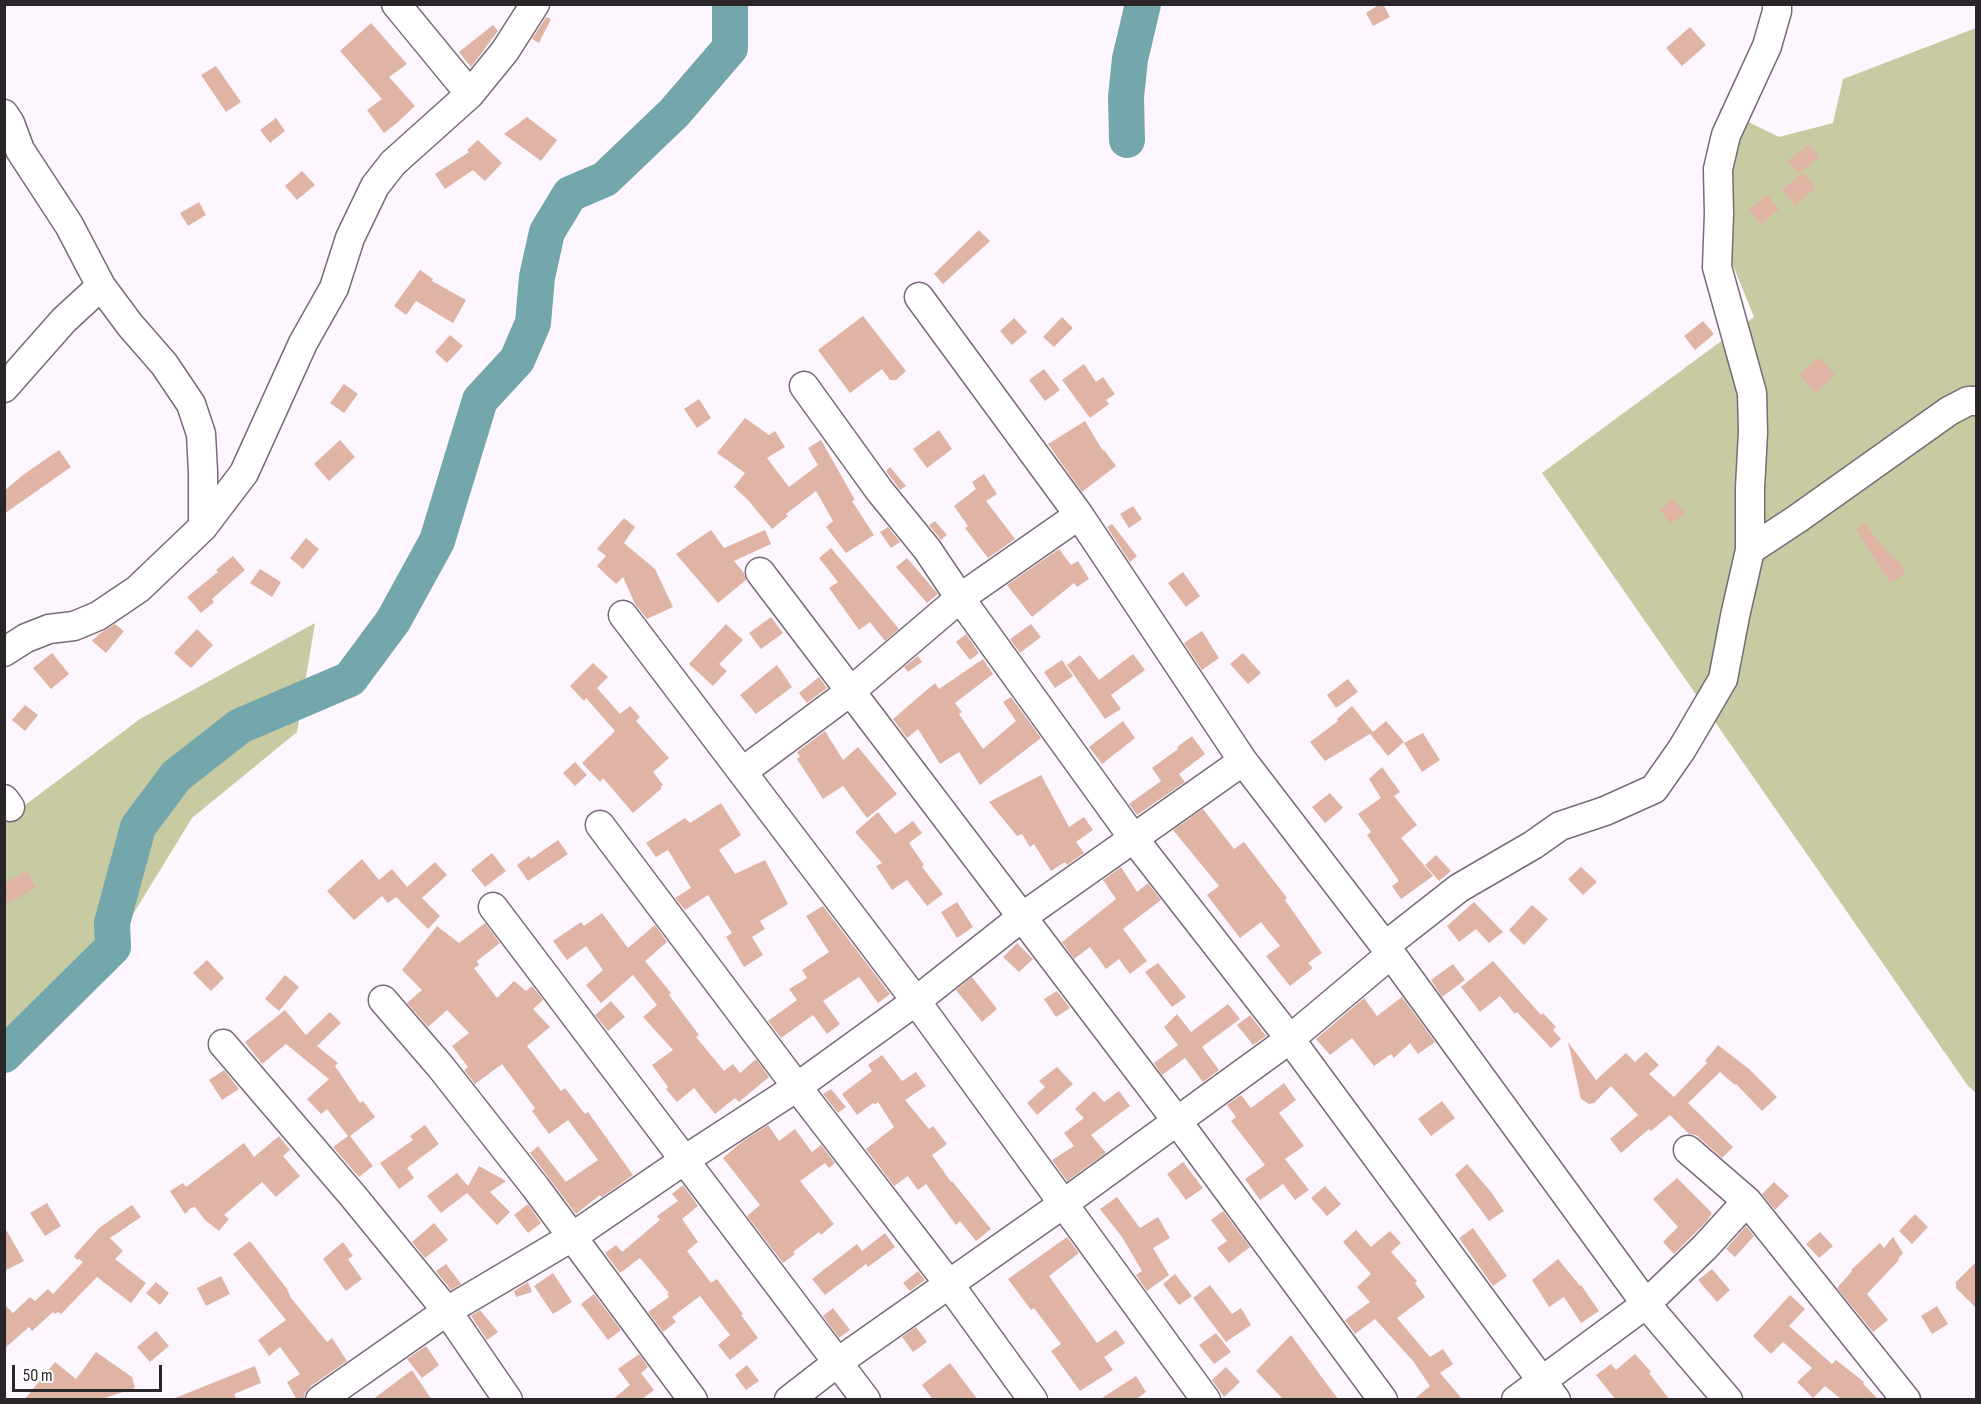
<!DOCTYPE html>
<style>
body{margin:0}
#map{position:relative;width:1981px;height:1404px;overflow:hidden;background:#fef6fe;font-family:"Sofia Sans Condensed",sans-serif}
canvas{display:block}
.frame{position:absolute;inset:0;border:6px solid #292529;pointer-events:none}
.scale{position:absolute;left:12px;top:1365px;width:150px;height:27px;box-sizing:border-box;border:3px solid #292529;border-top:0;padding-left:8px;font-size:18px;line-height:21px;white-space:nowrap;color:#292529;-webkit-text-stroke:4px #fff;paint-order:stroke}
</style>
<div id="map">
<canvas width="1981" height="1404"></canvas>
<div class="frame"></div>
<div class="scale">50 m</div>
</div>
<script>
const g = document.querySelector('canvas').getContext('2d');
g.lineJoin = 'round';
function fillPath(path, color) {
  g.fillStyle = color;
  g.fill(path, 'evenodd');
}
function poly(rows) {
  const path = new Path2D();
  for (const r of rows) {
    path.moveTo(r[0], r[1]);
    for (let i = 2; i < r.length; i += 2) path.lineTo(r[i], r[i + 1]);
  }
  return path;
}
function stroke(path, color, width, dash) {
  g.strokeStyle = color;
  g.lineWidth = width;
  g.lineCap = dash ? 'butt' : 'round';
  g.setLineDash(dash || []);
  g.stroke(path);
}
fillPath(poly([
 [1976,28,1976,1093,1968,1086,1542,473,1754,317,1706,199,1720,108,1779,137,1833,123,1843,79],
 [315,623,297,732,192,818,113,947,5,1055,5,820,140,719]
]), '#c8cba2');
stroke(poly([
 [1127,140,1126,97,1130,59,1143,4],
 [4,1055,113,947,112,923,138,827,176,776,240,726,350,679,393,621,437,541,480,400,517,360,533,323,537,277,547,232,570,194,605,179,674,113,730,48,730,4]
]), '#74a7ac', 36);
fillPath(poly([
 [1380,4,1383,4,1390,17,1373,26,1366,13],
 [546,17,551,19,539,43,532,39],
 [371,23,407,64,389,77,415,106,398,122,384,133,367,110,382,99,340,51],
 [493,25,498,31,471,67,459,52],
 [1690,27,1706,45,1682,66,1666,48],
 [216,66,241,102,226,112,201,75],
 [527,117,557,140,541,161,504,134],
 [276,118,285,131,270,143,260,130],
 [478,140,502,163,485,181,473,170,445,189,435,174,469,152,467,150],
 [1809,145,1819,158,1798,173,1788,160],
 [302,171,315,185,297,200,285,186],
 [1804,172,1816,188,1795,205,1782,189],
 [1767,195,1779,209,1761,224,1749,209],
 [199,202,206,215,188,226,180,213],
 [979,230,990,241,943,284,934,274],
 [420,270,433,279,432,281,466,300,453,323,416,301,406,315,394,306],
 [863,316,906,371,896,380,890,380,882,369,850,393,818,350],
 [1062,317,1073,328,1054,347,1043,337],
 [1014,318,1027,332,1012,345,1000,331],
 [1703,321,1714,334,1695,350,1684,336],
 [450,335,463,346,447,363,435,352],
 [1819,357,1835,375,1815,393,1799,374],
 [1084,364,1096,382,1103,377,1115,394,1106,400,1109,404,1090,418,1062,380],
 [1044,369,1060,390,1045,401,1029,380],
 [344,384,358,394,344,413,330,403],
 [699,399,711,418,697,428,684,409],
 [745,418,769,435,775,431,785,447,767,458,789,487,818,465,808,448,821,440,855,500,852,501,874,535,846,553,826,527,833,521,816,491,786,514,788,516,772,529,748,500,734,487,745,473,717,453],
 [1085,421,1103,451,1104,450,1116,466,1082,492,1048,444],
 [939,430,952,449,927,468,913,449],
 [340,440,355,457,329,481,314,464],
 [59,450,71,467,4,514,4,491,23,475],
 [890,467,906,486,900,490,886,471],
 [984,474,997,494,986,501,1015,539,988,558,965,528,968,526,954,506,976,489,972,482],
 [1674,499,1685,514,1670,524,1660,510],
 [1133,506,1142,519,1129,528,1120,514],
 [624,518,635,527,624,543,655,569,673,607,647,619,635,604,623,577,616,584,597,566,606,556,597,549],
 [935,521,947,535,941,540,929,525],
 [1864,523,1895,560,1897,559,1906,573,1890,583,1856,529],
 [1112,524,1137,556,1130,562,1107,527],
 [888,527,900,542,891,548,880,532],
 [711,530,724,548,765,530,771,544,734,561,744,573,746,580,718,603,676,554],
 [306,538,319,549,303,569,290,558],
 [831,548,899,629,885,641,870,622,859,630,829,588,838,582,819,558],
 [1059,549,1071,565,1078,561,1089,579,1077,587,1074,583,1032,617,1007,585],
 [233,556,245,570,212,599,214,602,201,613,187,597,218,572,216,570],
 [907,558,938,594,927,603,896,567],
 [260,569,281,582,272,597,250,583],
 [1183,572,1200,596,1186,607,1168,583],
 [771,617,783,633,761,649,749,633],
 [115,624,124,631,106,653,92,641,99,634],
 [726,624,743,640,719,664,727,671,713,686,689,664],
 [1031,624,1041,637,1020,653,1010,639],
 [197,629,213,645,191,668,174,653],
 [1202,631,1219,658,1202,670,1184,643],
 [966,634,979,653,970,660,956,642],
 [52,653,69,674,51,689,33,668],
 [1243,653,1261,673,1248,684,1230,664],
 [1133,654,1145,670,1111,695,1121,709,1105,719,1067,665,1080,655,1099,680],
 [918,656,922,662,908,672,904,667],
 [983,659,993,674,955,703,962,712,959,714,983,749,1016,721,1003,702,1011,697,1041,738,980,785,959,752,940,764,918,729,907,738,893,719,935,683,939,689],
 [1062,660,1073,676,1055,688,1044,672],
 [593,663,608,677,595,690,597,688,620,714,630,706,640,717,636,721,669,758,653,772,663,785,660,787,662,788,633,813,603,778,600,782,582,763,615,731,586,698,584,701,570,686],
 [777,665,792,687,756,714,740,695],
 [819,677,827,688,807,703,799,693],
 [1348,679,1358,692,1336,708,1327,695],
 [25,705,38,715,25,731,12,720],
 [1352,706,1373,732,1386,721,1404,742,1388,756,1370,734,1373,732,1325,761,1310,742,1338,721,1337,719],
 [1123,721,1135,738,1102,764,1089,747],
 [825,731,843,760,858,747,897,794,867,818,843,786,823,799,797,759,800,757,797,752],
 [1423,733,1440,760,1422,772,1404,743],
 [1192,736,1205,754,1179,774,1185,782,1137,815,1129,804,1161,781,1152,768,1178,749,1177,747],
 [575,762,587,775,575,786,563,773],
 [1382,767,1400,792,1394,796,1417,825,1401,838,1433,876,1401,899,1392,886,1399,881,1367,835,1371,832,1358,814,1381,798,1369,779],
 [1041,775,1069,827,1084,817,1093,830,1076,842,1084,853,1067,865,1065,862,1051,871,1034,844,1030,847,1022,834,1017,836,989,802],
 [1330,793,1343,808,1325,823,1312,807],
 [721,803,741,835,719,850,735,874,765,860,788,904,760,921,765,929,752,937,763,955,744,967,726,937,732,933,708,895,685,910,675,898,691,888,668,850,656,857,646,843,685,818,690,823],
 [1203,809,1234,849,1244,842,1287,898,1285,900,1322,953,1308,963,1313,968,1290,986,1266,956,1280,946,1261,922,1240,938,1207,895,1219,886,1173,830],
 [878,812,895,834,913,821,922,833,909,843,924,865,922,867,943,894,927,906,907,880,892,890,876,866,882,863,855,832],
 [558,840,568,854,528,881,517,865,529,856,531,859],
 [492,853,506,871,485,887,471,870],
 [1436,855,1451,871,1439,881,1425,865],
 [362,859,379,880,392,869,407,887,435,862,447,875,422,898,440,916,428,929,396,897,388,903,382,896,354,920,327,891],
 [1121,867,1137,892,1148,883,1161,900,1123,929,1147,961,1130,974,1119,959,1106,969,1090,947,1074,959,1062,942,1116,899,1103,880],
 [1581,867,1597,882,1583,895,1568,879],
 [27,871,36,888,4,905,4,884],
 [957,902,973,927,957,938,941,912],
 [1474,902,1503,932,1489,943,1476,929,1459,942,1447,926],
 [1532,905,1548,919,1524,945,1509,930],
 [823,906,890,994,878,1003,859,977,823,1001,840,1024,827,1034,813,1015,781,1038,768,1021,797,1000,789,989,807,978,802,970,829,952,806,916],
 [602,913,628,948,655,925,667,942,645,961,671,993,669,995,699,1035,696,1037,724,1071,733,1064,740,1073,756,1059,769,1077,739,1102,735,1098,715,1114,694,1088,677,1102,666,1089,668,1087,652,1065,673,1050,643,1017,657,1005,633,975,601,1003,586,985,603,970,586,946,567,960,553,941,581,922,584,926],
 [485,923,500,943,477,961,479,965,474,968,497,998,514,981,526,991,532,986,543,1000,533,1009,550,1027,527,1046,561,1091,565,1088,585,1114,588,1112,633,1175,602,1197,600,1195,576,1214,530,1153,538,1146,566,1182,598,1160,568,1120,549,1134,532,1111,535,1108,502,1064,475,1084,464,1070,468,1067,452,1046,469,1033,447,1010,428,1027,407,1003,422,990,402,970,437,926,459,943],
 [1017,943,1033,959,1019,972,1003,957],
 [207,960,224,978,211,991,193,973],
 [1493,961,1541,1015,1543,1013,1556,1027,1553,1030,1561,1039,1551,1048,1517,1012,1515,1014,1500,996,1480,1012,1461,987],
 [1158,963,1186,997,1172,1007,1145,972],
 [1453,964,1465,980,1442,997,1431,980],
 [285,975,299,987,279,1011,265,999],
 [972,977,997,1009,982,1022,956,990],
 [1057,991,1070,1008,1056,1017,1044,999],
 [1402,997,1435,1042,1418,1054,1410,1043,1394,1058,1391,1054,1374,1066,1352,1038,1330,1055,1316,1039,1364,998,1377,1016],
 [611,1001,625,1017,608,1031,595,1015],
 [1228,1004,1240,1019,1202,1047,1219,1070,1203,1082,1185,1058,1162,1075,1154,1063,1178,1045,1164,1027,1177,1014,1191,1032],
 [285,1010,306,1035,330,1012,341,1023,317,1046,338,1063,335,1066,360,1103,363,1101,375,1117,350,1136,373,1166,359,1177,333,1147,348,1136,327,1109,321,1114,307,1099,329,1079,286,1044,262,1064,245,1042],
 [1250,1015,1266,1036,1253,1045,1237,1025],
 [1568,1042,1596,1080,1626,1053,1635,1062,1646,1052,1659,1065,1649,1074,1674,1097,1707,1063,1705,1061,1718,1045,1749,1069,1777,1097,1762,1111,1736,1084,1735,1085,1720,1072,1688,1103,1733,1147,1722,1158,1696,1135,1689,1134,1670,1115,1651,1131,1649,1129,1621,1153,1610,1139,1638,1115,1611,1086,1594,1103,1589,1104,1581,1099],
 [882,1055,902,1081,916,1072,926,1086,905,1100,929,1129,933,1126,947,1144,932,1155,951,1182,952,1181,991,1229,976,1241,960,1221,956,1225,926,1184,918,1190,908,1176,894,1186,866,1149,894,1127,878,1102,875,1104,873,1103,857,1115,842,1094,872,1071,868,1065],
 [1057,1067,1073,1084,1037,1115,1027,1103,1045,1087,1039,1081],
 [224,1070,239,1089,222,1100,209,1080],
 [1284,1083,1296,1100,1279,1113,1304,1146,1285,1159,1309,1190,1295,1200,1283,1184,1260,1200,1245,1179,1265,1165,1231,1121,1236,1117,1227,1105,1241,1095,1251,1108],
 [831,1089,846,1107,838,1113,823,1094],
 [1094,1091,1104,1102,1119,1091,1130,1106,1091,1135,1106,1153,1067,1181,1052,1160,1074,1146,1064,1133,1084,1118,1075,1109],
 [1442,1101,1455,1118,1431,1136,1418,1119],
 [425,1125,439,1144,407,1168,414,1178,399,1189,380,1163,413,1140,410,1136],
 [768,1125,779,1141,795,1129,811,1151,812,1152,821,1145,835,1163,829,1168,825,1163,800,1181,834,1224,821,1235,819,1232,793,1252,795,1254,783,1263,747,1216,760,1205,723,1158,742,1142],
 [279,1136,290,1150,283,1156,300,1176,276,1197,262,1182,224,1215,229,1219,219,1231,205,1220,195,1207,191,1208,185,1214,170,1191,183,1183,186,1187,244,1143,254,1157],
 [1183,1162,1203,1188,1186,1200,1167,1174],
 [1467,1164,1491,1192,1504,1211,1489,1221,1455,1175],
 [479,1166,506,1181,490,1192,510,1212,497,1225,467,1193,441,1213,427,1196,457,1173,468,1186],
 [1677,1178,1712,1213,1707,1221,1674,1254,1663,1242,1678,1227,1653,1199],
 [1774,1182,1789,1196,1775,1210,1762,1194],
 [683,1185,698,1206,682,1219,698,1242,687,1251,711,1283,717,1279,743,1314,741,1315,758,1338,730,1360,718,1345,730,1335,700,1296,672,1317,676,1322,663,1332,648,1312,669,1297,667,1294,669,1293,640,1258,620,1273,605,1253,616,1245,622,1252,660,1220,657,1216,678,1201,672,1194],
 [1325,1186,1341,1204,1327,1216,1311,1198],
 [1117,1197,1140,1228,1158,1217,1170,1238,1153,1248,1169,1275,1147,1291,1136,1275,1142,1271,1122,1237,1100,1209],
 [47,1203,61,1226,45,1236,30,1213],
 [528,1204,541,1223,528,1233,514,1215],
 [132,1205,141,1217,110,1238,123,1251,115,1259,146,1283,131,1303,97,1277,61,1314,58,1312,55,1314,53,1312,32,1331,29,1327,4,1349,4,1304,13,1313,30,1297,35,1301,48,1289,53,1294,83,1262,79,1259,77,1260,74,1256,99,1228],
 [1223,1211,1250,1247,1229,1263,1217,1248,1227,1241,1211,1220],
 [1915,1214,1928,1227,1912,1244,1899,1231],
 [434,1223,448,1240,425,1258,412,1242],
 [4,1226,24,1261,4,1271],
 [1746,1226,1754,1236,1735,1257,1726,1249],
 [1473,1228,1507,1276,1493,1286,1459,1238],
 [1356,1230,1371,1247,1390,1231,1401,1243,1391,1252,1417,1281,1415,1283,1425,1297,1397,1318,1430,1357,1443,1349,1453,1364,1440,1373,1463,1400,1413,1400,1430,1386,1413,1361,1375,1319,1355,1334,1345,1320,1370,1302,1357,1287,1371,1274,1343,1242],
 [1820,1232,1833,1246,1819,1258,1806,1244],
 [885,1233,895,1247,868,1267,866,1264,825,1295,812,1279,857,1244,862,1251],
 [1067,1237,1079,1253,1049,1276,1097,1343,1116,1330,1125,1343,1104,1357,1113,1370,1080,1391,1051,1351,1061,1344,1034,1308,1031,1310,1008,1279],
 [1893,1237,1903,1253,1898,1259,1899,1260,1867,1294,1888,1320,1873,1332,1837,1288,1852,1271,1851,1270,1880,1243,1884,1248],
 [250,1241,287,1289,291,1298,327,1342,332,1338,347,1361,311,1386,305,1393,304,1398,301,1400,297,1400,287,1382,300,1374,280,1347,269,1356,258,1340,286,1320,233,1254],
 [343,1242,353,1256,348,1259,362,1279,346,1291,323,1259],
 [1558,1259,1580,1286,1581,1285,1599,1311,1581,1323,1564,1297,1549,1307,1532,1280],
 [1977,1261,1977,1309,1956,1288,1956,1282],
 [446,1264,461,1284,451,1290,436,1271],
 [1712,1269,1730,1290,1717,1302,1698,1280],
 [918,1271,925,1280,910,1291,903,1283],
 [553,1273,572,1302,553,1314,534,1286],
 [1175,1274,1192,1296,1179,1305,1163,1284],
 [221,1276,230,1294,206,1306,197,1288],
 [156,1282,169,1293,160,1305,146,1293],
 [528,1282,532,1292,516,1297,514,1291],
 [1210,1285,1232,1314,1241,1308,1251,1325,1226,1342,1193,1298],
 [594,1294,621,1330,608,1340,581,1304],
 [1790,1295,1805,1309,1789,1326,1832,1364,1836,1360,1864,1382,1863,1384,1879,1400,1842,1400,1825,1386,1813,1398,1797,1382,1812,1368,1783,1342,1771,1354,1753,1336],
 [1937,1306,1948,1324,1932,1334,1921,1316],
 [833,1308,850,1330,839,1338,823,1316],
 [480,1310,498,1332,487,1340,471,1316],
 [916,1327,927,1342,913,1352,902,1337],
 [156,1331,169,1346,150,1362,137,1347],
 [1216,1333,1231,1352,1214,1364,1199,1345],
 [1291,1335,1326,1383,1339,1400,1284,1400,1256,1371],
 [426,1346,439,1365,422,1378,407,1359],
 [96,1352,132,1377,135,1388,99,1400,24,1400,55,1362,76,1379],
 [639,1354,648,1367,641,1373,654,1390,641,1400,612,1400,630,1385,618,1369],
 [1635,1354,1651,1372,1649,1373,1670,1400,1616,1400,1596,1375,1611,1364,1616,1370],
 [950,1363,978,1400,933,1400,922,1385],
 [747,1365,759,1381,746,1390,735,1375],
 [255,1366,261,1383,234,1394,237,1400,170,1400],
 [1226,1367,1240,1382,1224,1397,1212,1380],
 [412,1370,432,1400,372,1400],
 [1136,1376,1146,1392,1135,1400,1099,1400]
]), '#dfb4a5');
const minor = poly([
 [396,4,470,94],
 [4,114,10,123,20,150,69,225,101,286,130,325,164,364,191,404,201,434,203,472,203,527],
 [919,297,1079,515,1243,761,1391,954,1646,1304,1728,1400],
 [804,386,879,490,927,549,960,598,1134,839,1290,1039,1556,1400],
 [4,388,64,320,101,286],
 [1750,550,1797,519,1949,411,1968,401,1976,401],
 [760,572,1177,1121,1383,1400],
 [623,615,916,1001,1206,1400],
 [4,652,26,638,49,629,74,626,98,616,138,589,203,527,244,473,303,343,334,288,350,238,375,186,393,163,470,94,505,51,535,4],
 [742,772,851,691,960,598,1079,515],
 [4,799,10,807],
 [600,825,797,1087,949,1284,1033,1400],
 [493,907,866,1400],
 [1385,946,1459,888,1533,845,1560,826,1605,811,1654,789,1682,749,1723,679,1735,616,1750,550,1750,488,1753,432,1752,393,1717,267,1719,214,1718,169,1726,135,1767,46,1777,11,1777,4],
 [383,1000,440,1066,536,1188,693,1400],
 [223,1044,353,1196,447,1311,508,1400],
 [1688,1150,1747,1201,1906,1400],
 [320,1400,447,1311,572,1237,686,1159,797,1087,916,1001,1022,917,1243,761],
 [789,1400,838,1362,1063,1204,1290,1039,1391,954],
 [1516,1400,1646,1304,1705,1247,1747,1201]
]);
stroke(minor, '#766b76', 31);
stroke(minor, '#fff', 28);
</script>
